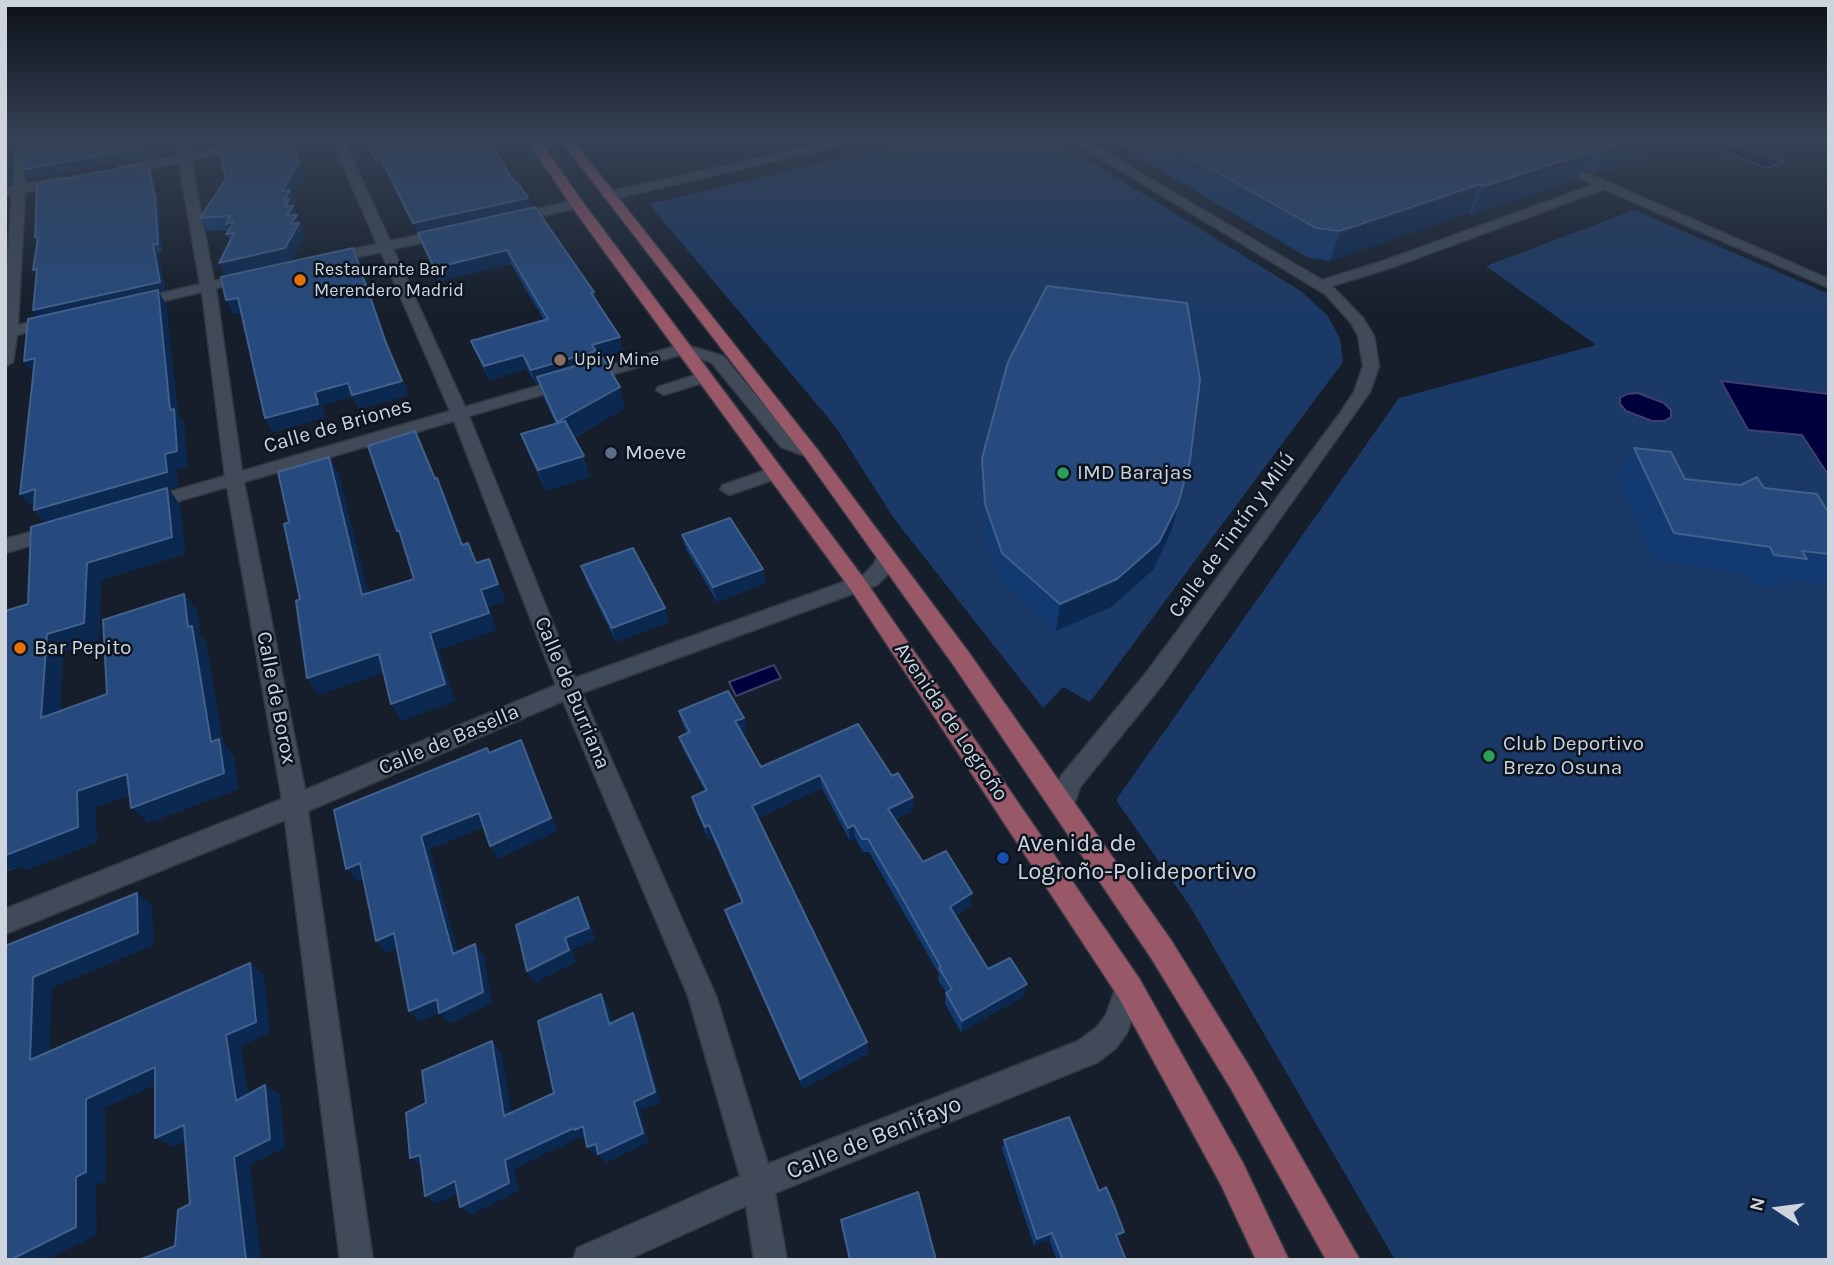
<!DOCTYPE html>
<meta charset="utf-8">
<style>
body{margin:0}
#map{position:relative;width:1834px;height:1265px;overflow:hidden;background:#151e2a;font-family:Karla,sans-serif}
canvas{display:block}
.frame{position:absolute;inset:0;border:7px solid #ced4dd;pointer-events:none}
.north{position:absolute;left:1743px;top:1174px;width:70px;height:70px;-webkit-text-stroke:5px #0c1420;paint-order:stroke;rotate:283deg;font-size:19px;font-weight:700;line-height:28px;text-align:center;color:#ced4dd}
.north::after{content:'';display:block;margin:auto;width:24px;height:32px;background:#ced4dd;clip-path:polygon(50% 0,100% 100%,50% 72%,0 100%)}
</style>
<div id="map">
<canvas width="1834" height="1265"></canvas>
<div class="frame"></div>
<div class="north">N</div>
</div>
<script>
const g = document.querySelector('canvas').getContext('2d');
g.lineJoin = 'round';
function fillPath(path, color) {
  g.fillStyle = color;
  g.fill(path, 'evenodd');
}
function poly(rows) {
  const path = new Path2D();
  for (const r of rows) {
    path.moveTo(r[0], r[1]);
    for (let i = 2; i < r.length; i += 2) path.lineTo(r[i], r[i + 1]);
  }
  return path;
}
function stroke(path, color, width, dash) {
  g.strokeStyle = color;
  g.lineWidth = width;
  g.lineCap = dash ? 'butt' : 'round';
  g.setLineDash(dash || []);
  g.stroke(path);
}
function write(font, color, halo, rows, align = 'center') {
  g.font = font + ' Karla,sans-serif';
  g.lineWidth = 5;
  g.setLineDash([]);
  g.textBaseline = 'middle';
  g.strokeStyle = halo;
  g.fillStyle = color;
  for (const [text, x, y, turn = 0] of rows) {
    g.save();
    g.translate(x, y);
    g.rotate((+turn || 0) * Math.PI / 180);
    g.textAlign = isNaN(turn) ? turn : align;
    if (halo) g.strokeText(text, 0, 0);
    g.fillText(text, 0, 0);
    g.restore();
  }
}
fillPath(poly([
 [929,138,1052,138,1301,291,1328,316,1340,339,1343,362,1090,702,1063,687,1043,708,895,520,835,426,649,204],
 [1634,210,1829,294,1829,1260,1395,1260,1191,908,1116,800,1399,398,1596,345,1486,266]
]), '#1b3966');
const water = poly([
 [1729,141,1784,162,1767,168,1712,147,1729,141],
 [1721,381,1829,394,1829,476,1802,435,1748,430,1721,381],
 [1638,393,1664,403,1671,410,1671,417,1664,421,1652,421,1626,411,1620,404,1620,398,1627,394,1638,393],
 [774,665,781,678,736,696,729,682,774,665]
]);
fillPath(water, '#00013c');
stroke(water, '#3e406c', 2);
const minor = poly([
 [16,138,28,138,25,184,65,177,71,181,65,185,25,192,18,325,54,316,62,321,59,324,17,335,13,362,5,367,5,295,12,194,5,196,5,188,13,187,16,138],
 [175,138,187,138,190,153,270,138,293,138,287,141,191,160,214,281,222,279,229,283,216,289,242,471,450,411,381,252,328,263,321,259,323,256,377,244,331,138,343,138,390,241,447,229,454,233,452,236,393,249,465,407,683,344,723,356,793,439,817,449,820,453,817,457,811,458,781,447,711,362,683,354,469,416,575,678,863,575,874,564,879,551,886,549,893,551,896,556,890,572,877,585,582,693,716,996,768,1164,1078,1041,1096,1028,1106,1015,1119,978,1129,974,1139,978,1143,988,1127,1033,1116,1048,1098,1062,775,1193,787,1260,754,1260,746,1206,627,1260,573,1260,577,1248,740,1176,688,996,563,701,308,811,373,1260,340,1260,285,820,5,934,5,909,282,799,227,487,148,510,141,508,139,504,141,500,225,476,202,292,137,307,130,303,132,300,200,284,179,163,118,175,112,171,118,167,178,156,175,138],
 [454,421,556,685,305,790,244,482,454,421],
 [850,138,871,138,608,200,602,196,608,192,850,138],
 [1067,138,1081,138,1322,280,1383,261,1593,185,1551,166,1549,163,1555,159,1829,279,1829,288,1604,189,1393,267,1332,286,1363,318,1374,336,1379,366,1370,392,1162,685,1080,787,1071,813,1062,816,1053,813,1050,806,1061,776,1146,673,1338,416,1354,392,1363,366,1358,336,1351,323,1325,294,1067,138],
 [577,200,582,201,582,207,513,222,506,218,508,215,577,200],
 [705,372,711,374,713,377,711,380,664,395,656,390,658,387,705,372],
 [775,467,784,473,781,477,729,495,720,489,723,485,775,467],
 [57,525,64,526,67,531,64,536,5,553,5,539,57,525]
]);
const major = poly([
 [526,138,538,138,582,201,865,580,1139,978,1243,1163,1289,1260,1256,1260,1221,1185,1119,998,851,590,572,207,526,138],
 [559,138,571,138,817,449,970,654,1171,940,1251,1069,1360,1260,1326,1260,1231,1089,1151,958,954,666,805,457,559,138]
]);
stroke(minor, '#343843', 3);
stroke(major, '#343843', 3);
fillPath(minor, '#404a58');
fillPath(major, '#985867');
fillPath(poly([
 [207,138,290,138,304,174,292,195,295,202,293,207,302,227,301,229,305,236,292,261,353,248,359,261,392,357,409,395,359,409,353,397,322,405,325,418,273,432,241,312,233,314,226,276,230,241,226,234,229,230,207,231,200,218,226,179,221,144,219,141,210,142],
 [364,138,476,138,528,198,531,207,594,292,597,302,623,351,598,358,625,408,574,438,590,477,546,491,529,455,521,434,556,424,544,398,539,383,536,384,527,369,489,380,477,355,471,341,544,320,511,264,439,281,418,233,385,169,380,170],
 [1106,138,1655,138,1644,158,1596,174,1583,168,1577,180,1472,214,1468,213,1330,261,1307,257],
 [149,169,153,177,159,206,162,251,158,252,165,290,159,292,166,304,178,415,184,423,187,466,176,469,178,487,169,489,180,505,185,554,101,580,99,640,63,651,60,711,107,694,184,594,197,611,200,636,206,643,223,743,234,756,238,789,148,823,130,795,95,807,97,842,26,870,21,866,6,872,5,611,28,604,45,522,34,510,34,508,33,508,20,494,34,373,24,361,38,317,33,310,36,274,37,241,35,237,146,170],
 [1634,448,1685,479,1764,488,1829,509,1829,585,1787,580,1781,587,1750,583,1745,574,1653,561,1616,475],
 [982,458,1171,532,1153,570,1111,607,1056,631,1000,581,984,532,980,486],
 [682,535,763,569,766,583,717,602,686,549],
 [581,566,665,608,669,622,616,642,586,581],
 [679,711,744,718,747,731,742,733,761,767,892,776,913,797,913,811,895,819,923,862,971,905,955,916,988,969,1024,996,961,1032,945,1004,946,992,938,980,939,974,869,852,863,852,855,838,850,841,822,788,758,818,867,1042,869,1053,803,1089,729,922,725,910,741,902,713,838,709,840,696,811,692,797,705,791,684,751,679,737,687,733,683,725],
 [1004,1140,1119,1239,1118,1240,1126,1260,1057,1260,1049,1240,1034,1246,1002,1149]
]), '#123a71');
fillPath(poly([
 [6,138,13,138,11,184,5,185],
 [140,138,145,138,146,158,28,180,21,170],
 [207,138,256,138,221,144,219,141,210,142],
 [290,138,304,174,292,195,295,202,293,207,302,227,301,229,305,236,292,261,226,276,219,263,285,207,282,191],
 [1637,138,1655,138,1644,158,1596,174,1610,146],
 [1590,152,1577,180,1472,214,1484,186],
 [381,159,385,169,380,170,376,160],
 [149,169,153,177,159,206,162,251,158,244],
 [1480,184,1468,213,1330,261,1340,231],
 [528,198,532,209,417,233,413,223],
 [234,222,234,233,231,234,226,224],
 [153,244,158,252,165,290,159,292,166,304,178,415,184,423,187,466,176,469,178,487,169,489,180,505,185,554,101,580,99,640,63,651,59,734,41,718,47,524,34,510,39,319,33,310],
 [353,248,359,261,392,357,409,395,359,409,353,397,322,405,325,418,273,432,265,418,315,392,386,343],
 [507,250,511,264,439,281,434,268],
 [238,298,245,311,233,314,226,300],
 [620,337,623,351,598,358,600,365,537,377,539,383,536,384,531,370,592,345],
 [523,355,527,369,489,380,484,366],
 [35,358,35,375,24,361],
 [620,387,625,408,564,443,557,422],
 [584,456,590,477,546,491,538,470],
 [329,457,339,474,373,612,362,595],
 [1190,460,1171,532,1153,570,1111,607,1056,631,1060,604],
 [437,478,445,495,470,563,462,545],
 [35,489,47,504,33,508,20,494],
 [489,559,506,601,489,607,497,630,439,650,455,701,402,721,391,704,430,633,481,590],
 [763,569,766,583,717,602,713,587],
 [184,594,197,611,200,636,206,643,223,743,234,756,238,789,148,823,131,808,188,627],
 [665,608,669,622,616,642,612,628],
 [379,654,389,671,319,695,307,678],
 [744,718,747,731,738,735,735,721],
 [521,740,528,754,558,831,498,859,490,846],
 [127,774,144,790,95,807,97,842,26,870,21,866,5,871,5,849,77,791],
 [820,775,822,788,755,820,752,806],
 [913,797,913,811,888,822,888,809],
 [479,813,487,826,430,849,462,966,453,954,421,836],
 [709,825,713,838,709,840,705,827],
 [854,825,855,838,850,841,848,828],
 [360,863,371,876,357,882,346,869],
 [137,893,152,906,154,945,52,988,49,1070,30,1060,33,977],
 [972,893,971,905,949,919,950,907],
 [578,897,584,909,596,940,572,950,576,962,535,983,527,971,565,938],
 [394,933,404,945,387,953,376,941],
 [475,944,484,956,492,1003,450,1024,440,1013,420,1022,409,1011],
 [250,963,264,975,270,1033,241,1046,251,1110,236,1101,226,1035],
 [1027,984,1024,996,961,1032,962,1021],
 [601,994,608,1005,616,1035,609,1024],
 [633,1013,639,1024,661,1102,640,1111,649,1142,606,1163,599,1155,595,1156,587,1147,634,1102],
 [492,1041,501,1052,514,1125,504,1116],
 [867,1042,869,1053,803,1089,800,1079],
 [155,1067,172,1077,105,1108,106,1181,96,1185,97,1235,46,1260,10,1260,76,1177,86,1099],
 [265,1085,280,1095,285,1148,250,1165,261,1260,246,1260,234,1157],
 [184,1125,201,1134,173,1147,155,1138],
 [583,1126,590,1135,583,1139,581,1137,514,1169,519,1191,471,1215,460,1207,505,1160,574,1128],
 [420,1155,422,1167,410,1158],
 [455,1181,466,1189,437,1204,425,1196],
 [1124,1232,1119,1239,1111,1242,1116,1235],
 [1052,1233,1049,1240,1034,1246,1037,1239]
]), '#0b2850');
const building = poly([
 [23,138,140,138,140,148,21,170,23,138],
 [248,138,290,138,299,161,282,191,290,190,284,200,289,199,285,207,293,206,287,215,297,215,291,224,299,223,285,248,219,263,234,233,226,234,234,222,226,224,230,216,200,218,226,179,218,144,248,138],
 [365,138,476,138,477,140,489,142,514,182,517,182,528,198,413,223,381,159,376,160,365,138],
 [1157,138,1558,138,1590,152,1484,186,1480,184,1340,231,1316,228,1157,138],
 [1590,138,1637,138,1610,146,1590,138],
 [142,164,142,171,149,169,155,198,158,244,153,244,160,282,33,310,37,269,33,270,38,237,35,237,37,184,142,164],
 [535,207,594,292,591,293,620,337,592,345,596,351,531,370,523,355,484,366,471,341,548,319,507,250,434,268,418,233,535,207],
 [353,248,386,343,402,381,352,395,348,383,315,392,318,404,265,418,238,298,226,300,221,277,353,248],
 [1047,286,1187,303,1200,380,1190,460,1178,504,1159,542,1117,579,1060,604,1002,553,985,504,982,458,1008,362,1047,286],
 [158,290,170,410,174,409,177,451,165,454,167,472,34,510,35,489,20,494,35,358,24,361,28,319,158,290],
 [603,358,620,387,557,422,537,377,603,358],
 [565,421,584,456,538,470,521,434,565,421],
 [415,431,435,479,437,478,462,545,468,543,476,563,489,559,498,584,481,590,489,613,430,633,445,684,391,704,379,654,307,678,296,601,300,599,284,524,289,522,278,472,329,457,362,595,414,579,399,530,397,531,368,446,415,431],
 [1634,448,1671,452,1685,479,1741,485,1757,477,1764,488,1817,494,1826,509,1829,509,1829,554,1802,551,1807,559,1774,555,1770,547,1674,533,1634,448],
 [167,488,172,537,87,563,84,623,47,634,41,718,107,694,103,620,184,594,188,627,192,626,211,742,219,739,224,773,131,808,127,774,77,791,78,827,6,855,5,611,28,604,31,527,167,488],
 [730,518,763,569,713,587,682,535,730,518],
 [633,548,665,608,612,628,581,566,633,548],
 [728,691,744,718,735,721,761,767,858,724,892,776,898,773,913,797,888,809,923,862,946,851,972,893,950,907,988,969,1010,958,1027,984,962,1021,946,993,952,989,939,968,941,967,904,901,868,839,862,839,854,825,848,828,820,775,752,806,867,1042,800,1079,725,910,743,902,709,825,705,827,692,797,707,790,679,737,690,732,679,711,728,691],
 [521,740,551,818,490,846,479,813,421,836,453,954,475,944,483,992,439,1013,437,999,409,1011,394,933,376,941,360,863,346,869,334,810,487,748,489,753,521,740],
 [137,893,138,933,33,977,30,1060,250,963,256,1022,226,1035,236,1101,265,1085,270,1139,234,1157,246,1260,139,1260,175,1246,178,1210,190,1204,184,1125,155,1138,155,1067,86,1099,86,1172,76,1177,76,1227,10,1260,5,1260,5,946,137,893],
 [578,897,589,928,565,938,569,950,527,971,516,925,578,897],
 [601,994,609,1024,633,1013,655,1092,634,1102,643,1133,598,1154,596,1144,587,1147,583,1126,575,1130,574,1128,505,1160,509,1183,460,1207,455,1181,425,1196,420,1155,410,1158,406,1113,426,1103,422,1071,492,1041,504,1116,554,1093,538,1021,601,994],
 [1069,1117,1099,1191,1106,1187,1115,1208,1124,1232,1116,1235,1126,1260,1063,1260,1052,1233,1037,1239,1004,1140,1069,1117],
 [918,1192,936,1260,850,1260,841,1220,918,1192]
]);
fillPath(building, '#264a7d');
stroke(building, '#41608c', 2);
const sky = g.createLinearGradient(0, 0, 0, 315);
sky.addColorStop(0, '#0c1017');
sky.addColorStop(0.44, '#354155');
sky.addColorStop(1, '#35415500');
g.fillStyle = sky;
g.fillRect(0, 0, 1834, 315);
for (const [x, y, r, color] of [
 [300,280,7,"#e8710a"],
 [560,360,7,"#8d6e63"],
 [611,453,7,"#5c6f8a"],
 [1063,473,7,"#2e9e5b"],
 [20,648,7,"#e8710a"],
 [1489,756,7,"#2e9e5b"],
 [1003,858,7,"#1a4fb4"]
]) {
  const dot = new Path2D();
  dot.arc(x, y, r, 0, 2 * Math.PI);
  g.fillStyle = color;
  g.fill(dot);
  stroke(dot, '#0c1420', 2.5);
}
write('18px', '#ced4dd', '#0c1420', [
 ["Restaurante Bar",314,270],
 ["Merendero Madrid",314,291],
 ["Upi y Mine",574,360]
], 'left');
write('21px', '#ced4dd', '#0c1420', [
 ["Calle de Briones",338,426,-16],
 ["Calle de Tintín y Milú",1232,535,-54],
 ["Calle de Burriana",572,693,67],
 ["Calle de Borox",276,698,79],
 ["Avenida de Logroño",951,722,56],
 ["Calle de Basella",449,740,-23]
]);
write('21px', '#ced4dd', '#0c1420', [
 ["Moeve",625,453],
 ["IMD Barajas",1077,473],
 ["Bar Pepito",34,648],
 ["Club Deportivo",1503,744],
 ["Brezo Osuna",1503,768]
], 'left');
write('24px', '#ced4dd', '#0c1420', [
 ["Avenida de",1017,844],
 ["Logroño-Polideportivo",1017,872]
], 'left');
write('24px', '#ced4dd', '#0c1420', [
 ["Calle de Benifayo",874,1138,-22]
]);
</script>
